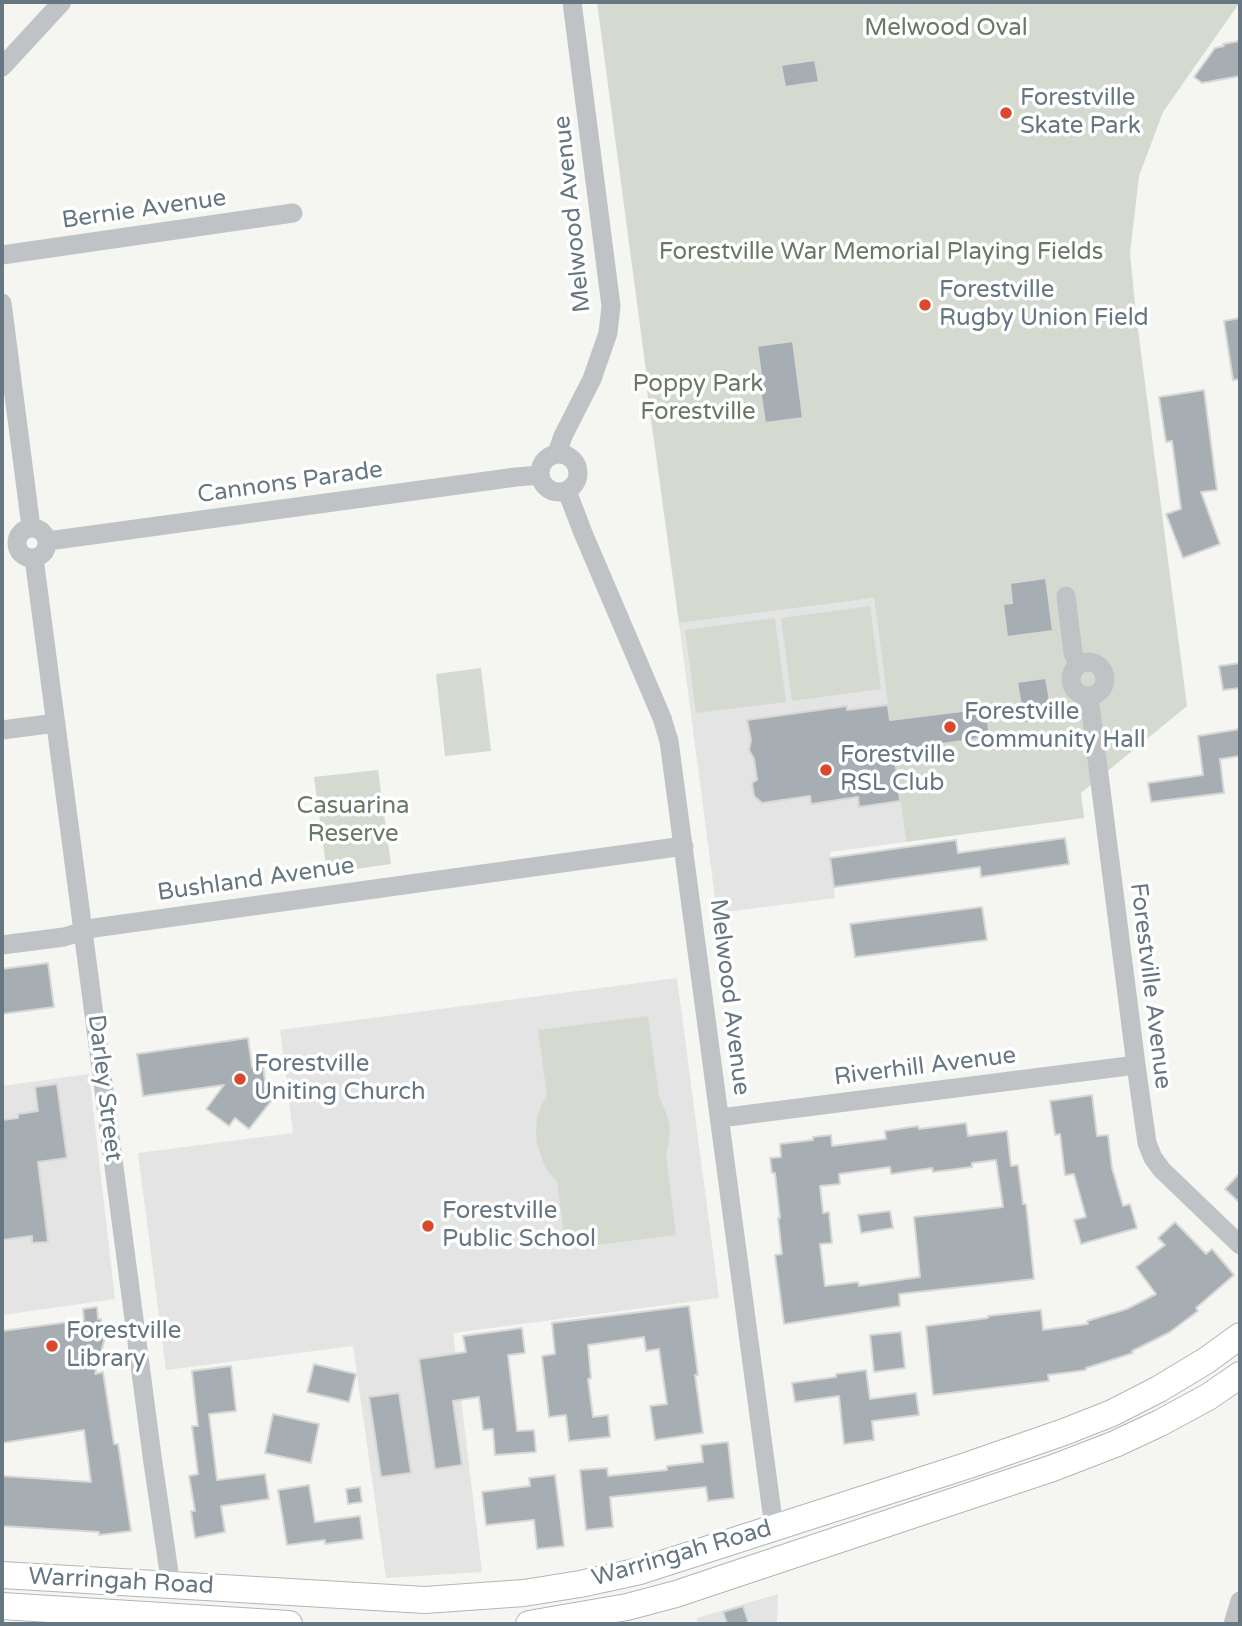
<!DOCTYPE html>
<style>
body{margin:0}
#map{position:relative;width:1242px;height:1626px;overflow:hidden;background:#f5f5f2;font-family:"Varela Round",sans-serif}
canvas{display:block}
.frame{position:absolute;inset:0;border:4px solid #667782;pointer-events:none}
</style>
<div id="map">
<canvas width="1242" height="1626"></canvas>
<div class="frame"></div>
</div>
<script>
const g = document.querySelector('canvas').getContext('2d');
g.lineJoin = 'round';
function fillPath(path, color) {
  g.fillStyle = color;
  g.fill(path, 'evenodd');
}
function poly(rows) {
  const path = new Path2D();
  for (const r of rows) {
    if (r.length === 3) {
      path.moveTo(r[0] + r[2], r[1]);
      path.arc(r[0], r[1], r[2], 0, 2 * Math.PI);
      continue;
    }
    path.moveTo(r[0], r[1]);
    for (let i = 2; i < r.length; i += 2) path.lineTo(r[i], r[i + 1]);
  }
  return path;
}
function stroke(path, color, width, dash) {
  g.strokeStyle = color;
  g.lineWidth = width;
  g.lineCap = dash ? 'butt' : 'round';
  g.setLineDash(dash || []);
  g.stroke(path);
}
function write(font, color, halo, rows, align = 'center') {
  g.font = font + ' "Varela Round",sans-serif';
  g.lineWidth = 7;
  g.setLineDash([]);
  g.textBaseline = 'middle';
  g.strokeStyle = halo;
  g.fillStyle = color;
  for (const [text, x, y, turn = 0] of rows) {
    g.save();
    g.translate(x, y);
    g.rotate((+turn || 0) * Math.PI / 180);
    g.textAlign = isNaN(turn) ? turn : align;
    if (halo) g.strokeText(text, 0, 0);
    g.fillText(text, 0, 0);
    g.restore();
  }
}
fillPath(poly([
 [874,598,906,842,830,852,835,898,717,913,679,623],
 [677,978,719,1298,453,1333,482,1572,386,1578,353,1346,166,1370,138,1153,293,1133,280,1030],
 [89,1074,115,1299,2,1315,2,1086],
 [778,1594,777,1624,697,1624,697,1618]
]), '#e3e4e3');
fillPath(poly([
 [597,2,1240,2,1163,112,1139,176,1130,253,1136,314,1187,706,1081,793,1084,818,906,842,874,598,679,623,647,390,648,386],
 [870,606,881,689,792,701,781,618],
 [775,618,786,702,696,713,685,630],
 [481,668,491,751,445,756,436,674],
 [378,770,391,864,327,873,314,777],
 [648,1016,659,1096,667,1115,670,1128,669,1141,666,1154,676,1235,566,1249,557,1182,545,1167,537,1145,536,1133,537,1119,541,1106,547,1096,538,1030]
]), '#d5dad1');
const building = poly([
 [1240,41,1240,76,1202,83,1194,77,1215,48,1224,46,1223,44,1240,41],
 [815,60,819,82,785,87,781,65,815,60],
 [1240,318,1240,379,1233,380,1224,321,1240,318],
 [793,341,803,418,765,423,760,389,763,389,757,346,793,341],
 [1204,390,1217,490,1201,492,1220,544,1183,558,1166,514,1181,509,1172,441,1166,442,1159,397,1204,390],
 [1046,578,1053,631,1007,637,1003,604,1012,603,1010,583,1046,578],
 [1240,663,1240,688,1223,690,1219,666,1240,663],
 [1046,678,1053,719,1024,723,1017,682,1046,678],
 [888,705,890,720,986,708,990,737,894,751,900,801,859,807,858,797,811,804,810,796,762,803,754,796,752,783,757,780,754,759,749,750,751,740,747,720,847,706,847,710,888,705],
 [1240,729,1240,756,1220,759,1224,793,1151,802,1148,783,1203,775,1198,736,1240,729],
 [1065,838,1069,864,981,877,980,867,834,887,830,858,956,840,958,853,1065,838],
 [982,907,987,940,855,957,850,924,982,907],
 [48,963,54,1007,2,1014,2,969,48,963],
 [248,1038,252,1067,263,1066,266,1088,276,1095,249,1129,235,1118,229,1126,206,1109,224,1085,143,1096,137,1054,248,1038],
 [57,1084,67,1158,38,1162,48,1242,32,1243,32,1236,2,1240,2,1120,18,1118,18,1114,38,1111,35,1087,57,1084],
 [1092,1095,1097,1136,1108,1135,1112,1168,1123,1206,1130,1204,1137,1228,1081,1244,1074,1220,1086,1217,1074,1174,1065,1175,1060,1134,1055,1135,1050,1101,1092,1095],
 [966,1123,968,1136,1007,1131,1011,1166,1018,1165,1023,1204,1026,1204,1034,1279,899,1294,900,1306,784,1324,775,1255,782,1254,778,1218,780,1218,775,1173,772,1173,770,1158,781,1157,780,1144,813,1140,813,1137,831,1135,832,1146,886,1139,885,1131,918,1126,919,1129,966,1123],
 [996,1160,1003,1207,914,1217,920,1277,859,1286,858,1282,825,1286,820,1244,832,1243,829,1212,823,1213,820,1186,840,1184,839,1174,890,1167,891,1174,932,1168,933,1172,972,1167,972,1163,996,1160],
 [1240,1173,1240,1203,1225,1189,1240,1173],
 [890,1211,893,1228,861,1233,858,1215,890,1211],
 [1175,1222,1206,1254,1212,1249,1234,1275,1196,1308,1198,1311,1170,1332,1132,1351,1133,1353,1086,1368,1086,1370,1048,1375,1049,1381,933,1395,926,1326,988,1318,988,1316,1041,1310,1043,1330,1088,1324,1087,1321,1127,1309,1156,1294,1136,1267,1165,1245,1158,1238,1175,1222],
 [689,1306,698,1375,695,1375,703,1433,655,1440,650,1406,667,1404,659,1349,646,1351,644,1337,588,1345,591,1378,588,1379,593,1417,608,1415,610,1437,569,1441,566,1415,549,1417,542,1356,555,1354,552,1323,689,1306],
 [97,1307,98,1319,101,1319,104,1341,95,1374,103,1372,114,1444,118,1444,131,1531,99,1535,99,1532,2,1526,2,1476,91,1482,84,1430,2,1443,2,1331,84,1320,83,1309,97,1307],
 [522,1328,525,1353,508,1355,517,1431,534,1430,536,1452,495,1455,493,1429,483,1430,479,1397,453,1401,462,1465,435,1469,419,1359,466,1352,463,1336,522,1328],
 [901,1332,905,1368,874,1372,870,1335,901,1332],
 [314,1364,356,1374,349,1402,307,1392,314,1364],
 [231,1366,236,1411,209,1414,217,1480,265,1474,269,1499,221,1506,225,1532,195,1538,191,1511,195,1511,189,1476,198,1474,192,1426,198,1426,192,1371,231,1366],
 [866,1370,870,1399,916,1393,919,1415,872,1421,874,1440,844,1444,839,1396,795,1402,792,1383,836,1377,836,1374,866,1370],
 [399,1393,411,1473,381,1477,369,1397,399,1393],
 [273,1414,319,1424,311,1463,265,1453,273,1414],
 [728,1442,734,1498,708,1501,706,1487,610,1497,613,1527,586,1530,580,1470,607,1468,608,1476,667,1470,667,1466,703,1462,701,1445,728,1442],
 [555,1475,564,1546,537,1549,534,1520,486,1525,482,1492,530,1486,529,1478,555,1475],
 [309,1485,315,1522,360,1516,363,1539,325,1544,325,1540,287,1545,278,1490,309,1485],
 [360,1487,362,1502,348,1504,346,1489,360,1487],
 [743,1606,749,1624,727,1624,723,1612,743,1606]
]);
fillPath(building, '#a6aeb3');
stroke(building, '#d7d7d5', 2);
const highway = poly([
 [2,1575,425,1600,524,1593,580,1584,640,1571,966,1466,1064,1432,1112,1413,1159,1389,1207,1360,1240,1336],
 [2,1606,289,1624],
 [529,1624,627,1607,676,1594,1053,1468,1115,1444,1160,1423,1208,1397,1240,1375]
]);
stroke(highway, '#b2b6b9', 28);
stroke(poly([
 [2,67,62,2],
 [2,255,293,213],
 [2,303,31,527],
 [557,453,563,436,592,379,608,333,611,306,572,2],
 [559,473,19],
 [567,491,583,533,662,718,669,741,774,1528],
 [32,543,15],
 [48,541,516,477,540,475],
 [34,558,152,1456,171,1586],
 [1066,596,1073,653,1079,665],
 [1088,679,17],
 [1089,696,1136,1065,1147,1143,1153,1158,1162,1170,1240,1245],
 [2,730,56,723],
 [2,945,64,937,94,928,684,846],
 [720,1118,1136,1065],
 [1233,1624,1240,1601]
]), '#bfc3c6', 19);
stroke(highway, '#fff', 26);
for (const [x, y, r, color] of [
 [1006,113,7,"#db482c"],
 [925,305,7,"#db482c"],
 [950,727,7,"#db482c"],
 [826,770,7,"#db482c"],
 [240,1079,7,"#db482c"],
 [428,1226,7,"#db482c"],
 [52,1346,7,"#db482c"]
]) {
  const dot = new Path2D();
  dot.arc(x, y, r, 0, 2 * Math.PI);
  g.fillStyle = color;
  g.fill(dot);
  stroke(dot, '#fff', 2.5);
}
write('24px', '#6a7964', '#fff', [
 ["Melwood Oval",946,29],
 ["Forestville War Memorial Playing Fields",881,253],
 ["Poppy Park",698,385],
 ["Forestville",698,413],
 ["Casuarina",353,807],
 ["Reserve",353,835]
]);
write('24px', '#667782', '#fff', [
 ["Forestville",1020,99],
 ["Skate Park",1020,127],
 ["Forestville",939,291],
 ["Rugby Union Field",939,319],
 ["Forestville",964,713],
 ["Community Hall",964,741],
 ["Forestville",840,756],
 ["RSL Club",840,784],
 ["Forestville",254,1065],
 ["Uniting Church",254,1093],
 ["Forestville",442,1212],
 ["Public School",442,1240],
 ["Forestville",66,1332],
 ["Library",66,1360]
], 'left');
write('24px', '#667782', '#fff', [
 ["Bernie Avenue",144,210,-8],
 ["Melwood Avenue",573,214,-96],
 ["Cannons Parade",290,483,-8],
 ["Bushland Avenue",256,880,-8],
 ["Forestville Avenue",1150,986,83],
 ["Melwood Avenue",729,997,83],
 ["Riverhill Avenue",925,1067,-7],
 ["Darley Street",104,1088,83],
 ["Warringah Road",682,1554,-16],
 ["Warringah Road",121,1582,3]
]);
</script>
